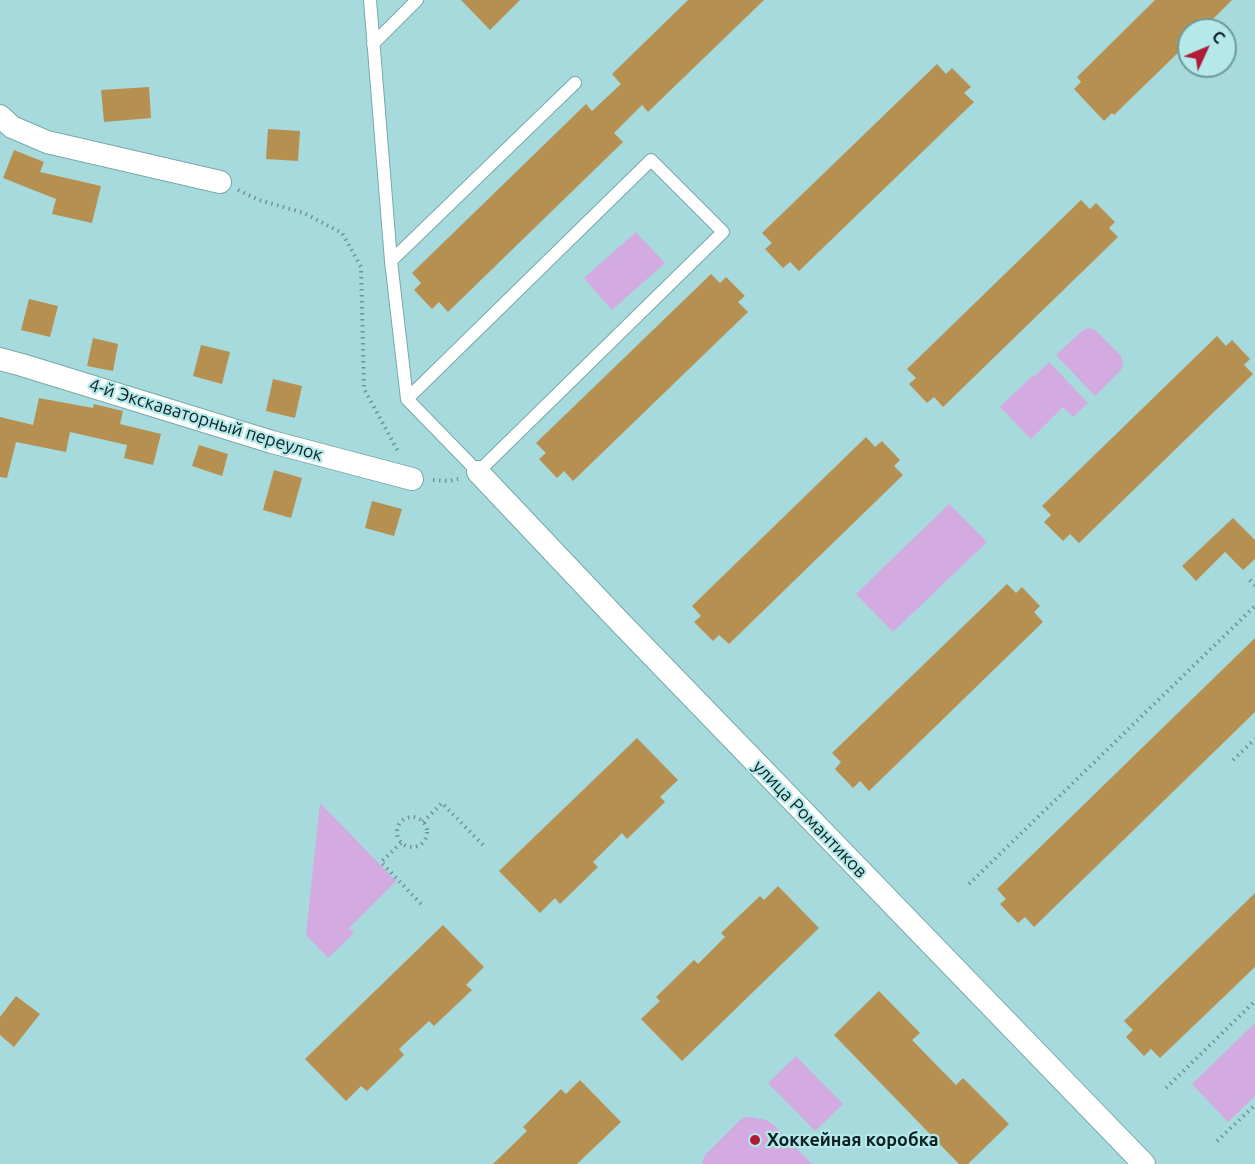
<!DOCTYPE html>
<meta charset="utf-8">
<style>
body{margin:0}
#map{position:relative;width:1255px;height:1164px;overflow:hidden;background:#a7dadc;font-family:Ubuntu,sans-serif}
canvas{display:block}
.north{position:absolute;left:1177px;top:18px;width:60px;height:60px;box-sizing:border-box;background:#b4e8e9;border:2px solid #719899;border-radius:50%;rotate:46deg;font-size:16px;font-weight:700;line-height:24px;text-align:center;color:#0c2021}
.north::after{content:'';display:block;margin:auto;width:21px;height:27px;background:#b01c38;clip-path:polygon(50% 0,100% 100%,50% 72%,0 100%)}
</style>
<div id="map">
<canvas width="1255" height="1164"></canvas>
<div class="north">С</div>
</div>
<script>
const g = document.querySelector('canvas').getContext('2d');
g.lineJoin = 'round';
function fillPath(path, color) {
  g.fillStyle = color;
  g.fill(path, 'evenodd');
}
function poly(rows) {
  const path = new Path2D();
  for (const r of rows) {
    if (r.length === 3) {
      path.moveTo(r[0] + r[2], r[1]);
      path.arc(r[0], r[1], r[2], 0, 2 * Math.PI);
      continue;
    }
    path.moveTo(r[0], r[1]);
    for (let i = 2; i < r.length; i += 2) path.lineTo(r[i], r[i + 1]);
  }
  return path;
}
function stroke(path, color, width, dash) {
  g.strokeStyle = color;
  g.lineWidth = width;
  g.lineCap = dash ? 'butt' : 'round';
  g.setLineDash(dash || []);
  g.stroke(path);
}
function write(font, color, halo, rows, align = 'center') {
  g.font = font + ' Ubuntu,sans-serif';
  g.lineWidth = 4.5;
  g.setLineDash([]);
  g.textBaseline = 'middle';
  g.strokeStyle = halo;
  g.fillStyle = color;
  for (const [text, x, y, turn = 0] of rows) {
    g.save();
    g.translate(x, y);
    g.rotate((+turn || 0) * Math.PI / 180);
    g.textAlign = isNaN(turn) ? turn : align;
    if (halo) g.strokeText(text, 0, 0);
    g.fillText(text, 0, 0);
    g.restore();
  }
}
fillPath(poly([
 [636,232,665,263,612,310,584,278],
 [1089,328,1096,331,1121,356,1123,363,1121,370,1095,396,1056,355,1083,330],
 [1049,362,1088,403,1073,417,1063,407,1031,439,1000,407,1032,376,1034,377],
 [949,504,987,542,893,632,856,594],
 [320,803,396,881,349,928,354,933,328,958,306,935],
 [1255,1023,1255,1096,1228,1122,1192,1084],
 [796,1056,843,1104,815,1131,768,1083],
 [750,1117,766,1120,774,1125,812,1164,702,1164,705,1155,742,1118]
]), '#d3abe0');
fillPath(poly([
 [461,0,520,0,490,30],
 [688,0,764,0,648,112,642,105,614,133,623,142,448,312,439,302,432,309,414,290,421,283,412,273,586,104,592,111,621,84,612,74],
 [1155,0,1232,0,1202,30,1189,30,1189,42,1114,115,1112,113,1104,121,1074,89,1081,82,1077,77],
 [937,64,946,74,952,68,971,87,964,93,974,102,799,271,790,262,783,268,765,249,772,243,762,233],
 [149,87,151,118,104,122,101,90],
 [268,129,300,131,298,161,266,159],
 [14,150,44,162,40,172,101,186,92,223,52,214,56,199,3,178],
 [1081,200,1090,209,1096,203,1115,222,1109,228,1118,237,943,407,934,397,927,403,909,384,916,378,907,369],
 [711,274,720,283,726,277,745,296,738,302,748,312,573,481,564,471,557,478,539,459,546,453,536,443],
 [29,299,58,306,50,337,21,330],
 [1217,336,1226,346,1232,340,1250,359,1244,365,1253,374,1079,543,1070,534,1063,541,1044,522,1051,515,1042,506],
 [93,338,118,344,113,371,87,366],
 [201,345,230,352,222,384,193,376],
 [273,379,302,386,295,418,266,411],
 [39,398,93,408,94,404,123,411,120,424,161,434,153,465,124,458,127,445,70,432,66,452,16,442,7,478,0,477,0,417,33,425],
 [866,437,875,447,882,441,900,460,894,466,903,475,729,644,719,635,713,641,694,622,701,616,692,606],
 [199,445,228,454,222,476,192,466],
 [274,470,302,478,291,518,263,510],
 [372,501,402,509,394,536,365,528],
 [1233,518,1255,540,1255,559,1243,570,1225,552,1196,581,1182,566],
 [1007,584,1016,593,1022,587,1040,606,1034,612,1043,622,869,791,860,781,853,788,835,769,841,762,832,753],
 [1255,638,1255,712,1034,927,1025,917,1018,923,1000,904,1006,899,997,889],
 [637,738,678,780,660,797,665,802,627,839,622,833,593,862,598,867,560,904,555,898,540,913,499,871],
 [778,886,819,928,682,1061,641,1019,660,1001,656,997,694,960,698,964,725,937,721,933,760,896,764,900],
 [1255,893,1255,967,1160,1058,1151,1049,1144,1056,1126,1037,1133,1030,1124,1021],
 [443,925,484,967,466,985,472,990,434,1026,429,1021,399,1049,404,1055,367,1091,361,1086,346,1101,305,1059],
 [879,991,920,1033,912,1040,956,1085,963,1078,1009,1124,968,1164,959,1164,834,1035],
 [16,996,40,1014,14,1047,0,1035,0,1017],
 [580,1080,621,1122,577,1164,493,1164,527,1131,523,1127,561,1089,566,1094]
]), '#b69051');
const lane = poly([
 [370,0,391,261],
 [373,44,417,0],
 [651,160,723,232,478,472,407,399,651,160],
 [407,399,391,261,575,83]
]);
const street = poly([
 [0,116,12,127,47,142,220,182],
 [0,359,22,365,272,442,412,479],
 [478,472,617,619,1144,1164]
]);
stroke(lane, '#77a9aa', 14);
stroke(street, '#77a9aa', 24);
stroke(poly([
 [238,190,259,200,304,213,342,233,361,267,364,389,399,453],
 [433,480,449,481,458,479],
 [1250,580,1255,586],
 [1233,760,1255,739],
 [412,832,15],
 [423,822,442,803,485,847],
 [401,843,381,862,423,906],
 [969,884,1255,606],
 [1166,1088,1255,1001],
 [1217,1141,1255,1105]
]), '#6d9496', 4, [1.5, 4.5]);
stroke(lane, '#fff', 12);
stroke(street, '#fff', 22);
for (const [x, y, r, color] of [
 [755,1140,6,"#b01c38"]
]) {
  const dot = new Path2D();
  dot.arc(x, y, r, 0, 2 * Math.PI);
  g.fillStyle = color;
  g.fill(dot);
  stroke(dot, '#b4e8e9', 2);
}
write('18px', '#0c2021', '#b4e8e9', [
 ["4-й Экскаваторный переулок",206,420,17],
 ["улица Романтиков",810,819,46]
]);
write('bold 18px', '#0c2021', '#b4e8e9', [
 ["Хоккейная коробка",767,1140]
], 'left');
</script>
